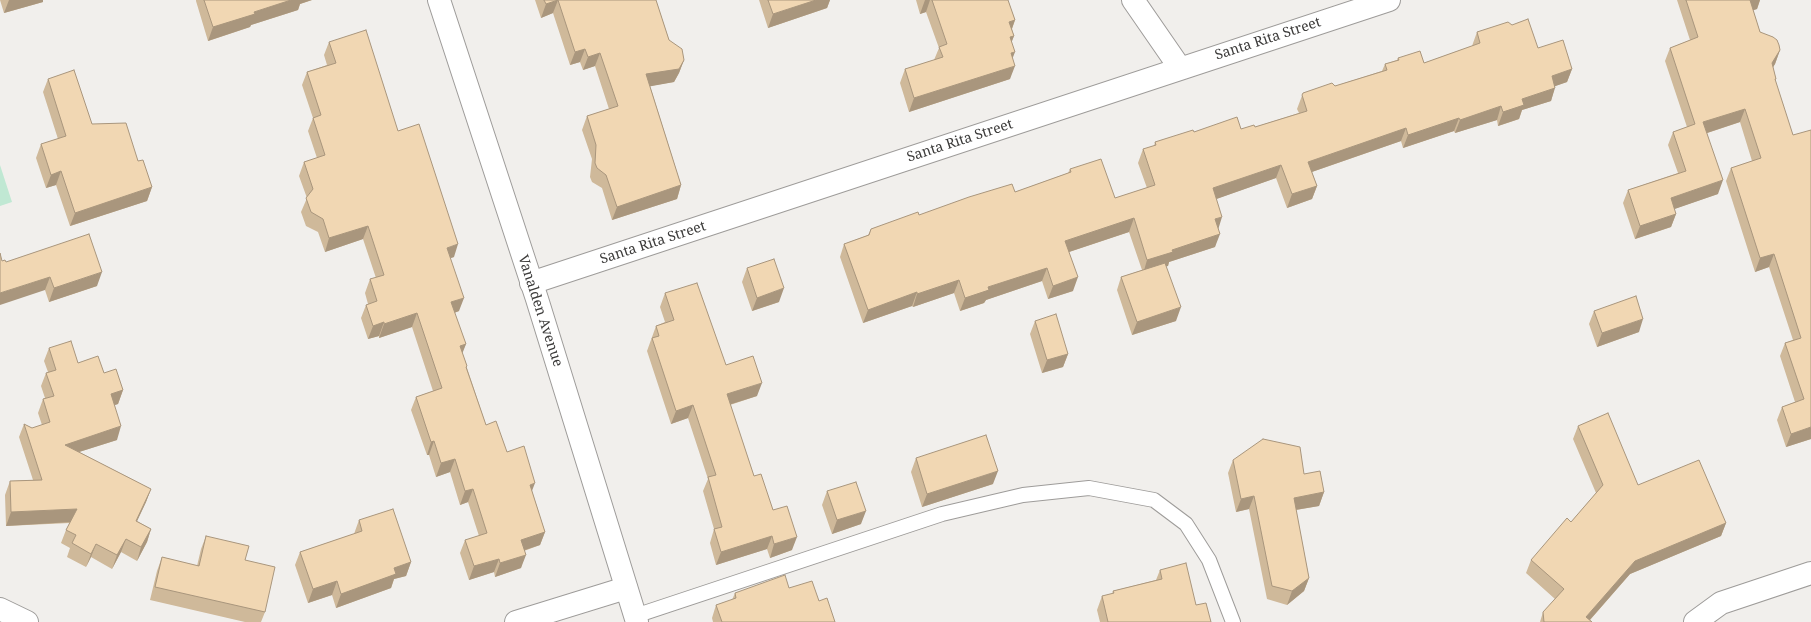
<!DOCTYPE html>
<style>
body{margin:0}
canvas{display:block;background:#f1efec}
</style>
<canvas width="1811" height="622"></canvas>
<script>
const g = document.querySelector('canvas').getContext('2d');
g.lineJoin = 'round';
function fillPath(path, color) {
  g.fillStyle = color;
  g.fill(path, 'evenodd');
}
function poly(rows) {
  const path = new Path2D();
  for (const r of rows) {
    path.moveTo(r[0], r[1]);
    for (let i = 2; i < r.length; i += 2) path.lineTo(r[i], r[i + 1]);
  }
  return path;
}
function stroke(path, color, width, dash) {
  g.strokeStyle = color;
  g.lineWidth = width;
  g.lineCap = dash ? 'butt' : 'round';
  g.setLineDash(dash || []);
  g.stroke(path);
}
function write(font, color, halo, rows, align = 'center') {
  g.font = font + ' "Noto Serif",serif';
  g.lineWidth = 4;
  g.setLineDash([]);
  g.textBaseline = 'middle';
  g.strokeStyle = halo;
  g.fillStyle = color;
  for (const [text, x, y, turn = 0] of rows) {
    g.save();
    g.translate(x, y);
    g.rotate((+turn || 0) * Math.PI / 180);
    g.textAlign = isNaN(turn) ? turn : align;
    if (halo) g.strokeText(text, 0, 0);
    g.fillText(text, 0, 0);
    g.restore();
  }
}
fillPath(poly([
 [0,165,12,202,0,206]
]), '#c0e8d3');
const service = poly([
 [635,616,942,514,1023,495,1089,488,1154,500,1186,524,1209,560,1233,622]
]);
const minor = poly([
 [1133,0,1180,68],
 [531,283,1389,0],
 [0,609,27,622],
 [516,622,626,588],
 [1695,622,1721,603,1811,573]
]);
const secondary = poly([
 [439,0,537,299,637,622]
]);
stroke(service, '#9e9c9a', 16);
stroke(minor, '#9e9c9a', 24);
stroke(secondary, '#9e9c9a', 24);
stroke(service, '#fff', 14);
stroke(minor, '#fff', 22);
stroke(secondary, '#fff', 22);
fillPath(poly([
 [0,0,43,0,43,2,4,13],
 [196,0,312,0,300,4,298,10,251,25,250,27,208,41,196,1],
 [535,0,656,0,669,40,684,60,679,73,674,82,650,86,681,185,677,199,612,220,602,188,592,182,590,177,592,159,582,130,587,116,609,109,595,66,583,70,580,62,570,65,553,13,541,18],
 [759,0,830,0,827,8,768,28],
 [916,0,1008,0,1015,20,1012,29,1014,36,1011,42,1012,58,1010,79,909,112,900,83,905,69,934,60,939,48,926,12,920,14],
 [1677,0,1760,0,1757,9,1753,10,1760,32,1780,50,1775,64,1773,67,1776,79,1775,82,1811,439,1786,447,1777,420,1782,407,1795,402,1780,356,1785,343,1793,340,1769,267,1755,272,1726,181,1731,168,1752,161,1740,122,1707,133,1718,194,1674,209,1676,214,1671,227,1635,239,1623,203,1628,190,1678,173,1668,145,1673,132,1687,127,1665,61,1670,48,1690,40],
 [1477,32,1538,48,1572,69,1567,82,1555,86,1551,101,1522,110,1519,119,1498,126,1497,120,1455,133,1454,131,1403,148,1401,141,1312,172,1317,186,1312,199,1287,208,1276,178,1216,199,1218,229,1215,247,1169,262,1168,266,1166,266,1176,321,1132,335,1117,290,1121,277,1142,270,1129,232,1069,252,1073,291,1048,299,1042,281,986,300,984,303,960,311,954,293,913,307,912,306,863,323,840,257,844,244,868,235,871,229,919,215,1015,192,1068,173,1070,169,1115,198,1147,188,1138,163,1143,149,1154,146,1155,142,1194,132,1241,129,1255,127,1299,113,1297,109,1303,93,1335,86,1382,71,1385,64,1397,60,1398,58,1424,63,1472,46],
 [329,42,398,131,454,257,450,258,459,311,454,313,466,344,462,352,467,366,467,368,486,425,507,452,532,491,545,532,540,545,524,551,521,568,495,577,494,572,469,580,460,553,465,540,479,536,468,502,460,505,450,472,436,477,429,455,427,455,411,410,416,397,433,391,412,327,379,338,379,336,368,339,361,318,366,305,368,304,365,293,370,279,376,278,363,239,325,252,318,232,306,226,301,212,307,198,299,176,304,162,317,158,308,131,313,118,302,85,307,72,327,65,324,55],
 [48,79,92,124,138,161,152,187,147,201,70,226,56,185,46,188,36,158,41,144,58,139,43,92],
 [2,261,6,262,97,286,49,302,45,290],
 [747,268,779,302,752,311,742,282],
 [665,293,726,365,757,396,730,405,754,476,773,510,792,550,770,558,767,549,716,565,710,543,714,529,703,491,708,479,688,418,671,424,647,351,656,326,665,322,660,307],
 [1594,311,1639,332,1597,347,1589,324],
 [1035,321,1068,354,1063,367,1042,373,1030,334],
 [49,348,78,363,104,373,123,390,118,404,114,405,117,440,79,452,151,489,146,502,137,521,151,529,147,542,137,561,121,552,112,569,91,557,86,567,67,557,70,548,61,543,66,530,70,523,6,526,5,495,10,481,33,480,19,437,24,424,32,428,42,425,38,413,43,399,45,398,41,386,46,373,48,372,44,361],
 [1578,426,1638,485,1726,523,1721,536,1630,574,1590,620,1592,622,1540,622,1543,612,1555,599,1526,573,1531,560,1571,522,1596,493,1573,439],
 [916,458,993,484,922,507,911,472],
 [1233,460,1304,474,1324,492,1319,506,1296,510,1309,578,1304,591,1287,605,1267,599,1249,509,1236,512,1228,473],
 [827,491,861,524,832,534,822,505],
 [359,520,411,562,406,576,394,579,391,588,336,608,332,595,308,603,295,565,300,552,354,534],
 [206,536,245,560,265,612,261,622,245,622,150,600,157,571,162,557,197,566,201,549],
 [1160,570,1211,622,1100,622,1097,610,1102,596,1112,594,1113,591,1156,580],
 [789,588,819,601,835,622,713,622,712,618,716,605,732,600,735,593]
]), '#cfb99a');
fillPath(poly([
 [9,0,43,0,43,2,4,13],
 [291,0,312,0,300,4,298,10,251,25,250,27,208,41,213,27,254,12],
 [558,0,553,13,541,18,546,4],
 [816,0,830,0,827,8,768,28,773,14],
 [925,0,930,0,926,12,920,14],
 [1750,0,1760,0,1757,9,1745,13],
 [1015,20,1010,34,1009,22],
 [1014,36,1009,49,1010,37],
 [585,49,580,62,570,65,575,52],
 [1780,50,1775,64,1767,77,1772,63],
 [1015,52,1010,65,1011,53],
 [600,53,595,66,583,70,588,57],
 [684,60,679,73,674,82,641,88,646,74],
 [1015,66,1010,79,909,112,914,98],
 [1572,69,1567,82,1547,89,1552,76],
 [1555,88,1551,101,1522,110,1519,119,1498,126,1503,112,1522,99],
 [1501,106,1497,120,1455,133,1460,120],
 [1745,109,1740,122,1698,136,1703,122],
 [1459,118,1454,131,1403,148,1408,135],
 [1406,128,1401,141,1303,175,1308,162],
 [1281,165,1276,178,1208,202,1213,188],
 [61,171,56,185,46,188,51,175],
 [1723,180,1718,194,1666,212,1671,198],
 [681,185,677,199,612,220,617,207],
 [1317,186,1312,199,1287,208,1292,194],
 [152,187,147,201,70,226,75,213],
 [1676,214,1671,227,1635,239,1640,226],
 [1222,217,1218,230,1215,219],
 [1134,218,1129,232,1060,255,1065,241],
 [368,226,363,239,325,252,329,238],
 [1220,234,1215,247,1169,262,1168,266,1143,274,1147,260,1172,250],
 [458,244,454,257,442,261,447,248],
 [1774,254,1769,267,1755,272,1760,258],
 [1047,268,1042,281,986,300,984,303,960,311,965,298,988,287],
 [102,272,97,286,49,302,54,288],
 [50,277,45,290,0,305,0,293],
 [1078,277,1073,291,1048,299,1053,286],
 [959,280,954,293,913,307,917,294],
 [784,288,779,302,752,311,757,298],
 [917,292,912,306,863,323,868,310],
 [464,298,459,311,446,316,451,302],
 [1181,307,1176,321,1132,335,1137,322],
 [417,313,412,327,379,338,384,324],
 [1643,319,1639,332,1597,347,1602,333],
 [384,322,379,336,368,339,373,326],
 [466,344,461,357,460,346],
 [1068,354,1063,367,1042,373,1047,360],
 [762,383,757,396,722,407,727,394],
 [123,390,118,404,106,408,111,394],
 [693,405,688,418,671,424,676,411],
 [121,426,117,440,60,458,65,445],
 [1811,427,1811,439,1786,447,1791,434],
 [434,441,429,455,427,455,431,442],
 [455,459,450,472,436,477,441,463],
 [998,471,993,484,922,507,927,494],
 [535,483,530,496,530,485],
 [151,489,146,502,131,534,136,521],
 [473,489,468,502,460,505,465,491],
 [1324,492,1319,506,1289,511,1294,498],
 [1254,496,1249,509,1236,512,1241,499],
 [77,509,72,522,6,526,11,512],
 [866,511,861,524,832,534,837,520],
 [1726,523,1721,536,1630,574,1588,622,1586,617,1635,561],
 [151,529,147,542,137,561,141,547],
 [545,532,540,545,516,553,521,540],
 [772,536,767,549,716,565,721,552],
 [797,537,792,550,770,558,774,544],
 [126,539,121,552,112,569,117,555],
 [96,544,91,557,86,567,91,554],
 [526,555,521,568,495,577,500,563],
 [499,559,494,572,469,580,474,566],
 [411,562,406,576,394,579,391,588,336,608,341,594,394,568],
 [1309,578,1304,591,1287,605,1292,591],
 [337,581,332,595,308,603,313,589]
]), '#a9967d');
const building = poly([
 [204,0,291,0,254,12,255,14,213,27,204,0],
 [544,0,558,0,546,4,544,0],
 [558,0,656,0,669,40,682,49,684,60,679,69,646,74,681,185,617,207,606,175,597,168,595,163,596,145,587,116,618,106,600,53,588,57,585,49,575,52,558,0],
 [768,0,816,0,773,14,768,0],
 [932,0,1008,0,1015,20,1009,22,1014,36,1010,37,1015,52,1011,53,1015,66,914,98,905,69,943,57,939,47,947,44,932,0],
 [1686,0,1750,0,1760,32,1773,37,1777,40,1779,45,1780,50,1772,63,1776,79,1775,79,1793,135,1811,130,1811,427,1791,434,1782,407,1804,399,1785,343,1801,338,1774,254,1760,258,1731,168,1761,158,1745,109,1703,122,1723,180,1671,198,1676,214,1640,226,1628,190,1686,171,1673,132,1695,124,1670,48,1698,37,1686,0],
 [1528,19,1538,48,1563,40,1572,69,1552,76,1555,88,1522,99,1524,105,1503,112,1501,106,1460,120,1459,118,1408,135,1406,128,1308,162,1317,186,1292,194,1281,165,1213,188,1222,217,1215,219,1220,234,1172,250,1173,252,1147,260,1134,218,1065,241,1078,277,1053,286,1047,268,988,287,989,290,965,298,959,280,917,294,917,292,868,310,844,244,869,235,871,229,918,212,919,215,969,197,1012,184,1015,192,1071,172,1070,169,1101,159,1115,198,1155,185,1143,149,1156,145,1155,142,1193,130,1194,132,1237,117,1241,129,1254,125,1255,127,1307,111,1302,95,1303,93,1332,83,1335,86,1387,70,1385,64,1399,60,1398,58,1420,51,1424,63,1480,43,1477,32,1508,22,1512,25,1528,19],
 [366,30,398,131,419,124,458,244,447,248,464,298,451,302,466,344,460,346,467,366,466,367,486,425,496,421,507,452,524,446,535,483,530,485,545,532,521,540,526,555,500,563,499,559,474,566,465,540,487,533,473,489,465,491,455,459,441,463,434,441,431,442,416,397,442,388,417,313,384,324,384,322,373,326,366,305,377,301,370,279,384,275,368,226,329,238,323,219,311,212,306,198,313,189,304,162,325,155,313,118,321,115,307,72,336,63,329,42,366,30],
 [74,70,92,124,126,123,138,161,143,160,152,187,75,213,61,171,51,175,41,144,66,136,48,79,74,70],
 [89,234,102,272,54,288,50,277,0,293,0,253,2,261,5,260,6,262,89,234],
 [774,259,784,288,757,298,747,268,774,259],
 [1165,263,1181,307,1137,322,1121,277,1165,263],
 [697,283,726,365,753,356,762,383,727,394,754,476,761,474,773,510,787,506,797,537,774,544,772,536,721,552,714,529,722,527,708,477,716,475,693,405,676,411,652,338,659,336,656,326,674,320,665,293,697,283],
 [1636,296,1643,319,1602,333,1594,311,1636,296],
 [1056,314,1068,354,1047,360,1035,321,1056,314],
 [71,341,78,363,98,356,104,373,116,369,123,390,111,394,121,426,65,445,151,489,136,521,151,529,141,547,126,539,117,555,96,544,91,554,72,543,76,535,66,530,77,509,11,512,10,481,42,480,24,424,32,428,50,422,43,399,54,396,46,373,56,370,49,348,71,341],
 [1608,413,1638,485,1699,460,1726,523,1635,561,1586,617,1592,622,1544,622,1543,612,1564,589,1531,560,1567,518,1571,522,1603,485,1578,426,1608,413],
 [986,435,998,471,927,494,916,458,986,435],
 [1263,439,1300,447,1304,474,1320,471,1324,492,1294,498,1309,578,1292,591,1272,586,1254,496,1241,499,1233,460,1263,439],
 [856,482,866,511,837,520,827,491,856,482],
 [393,509,411,562,394,568,396,574,341,594,337,581,313,589,300,552,362,531,359,520,393,509],
 [206,536,249,546,245,560,275,567,265,612,155,587,162,557,199,566,206,536],
 [1186,563,1196,605,1206,603,1211,622,1108,622,1102,596,1114,593,1113,591,1162,579,1160,570,1186,563],
 [785,575,789,588,812,581,819,601,827,598,835,622,722,622,716,605,736,598,735,593,785,575]
]);
fillPath(building, '#f1d7b3');
stroke(building, '#a9967d', 1);
write('14px', '#3c3b3a', '#fff', [
 ["Santa Rita Street",1268,39,-18],
 ["Santa Rita Street",960,141,-18],
 ["Santa Rita Street",653,243,-18],
 ["Vanalden Avenue",540,311,72]
]);
</script>
